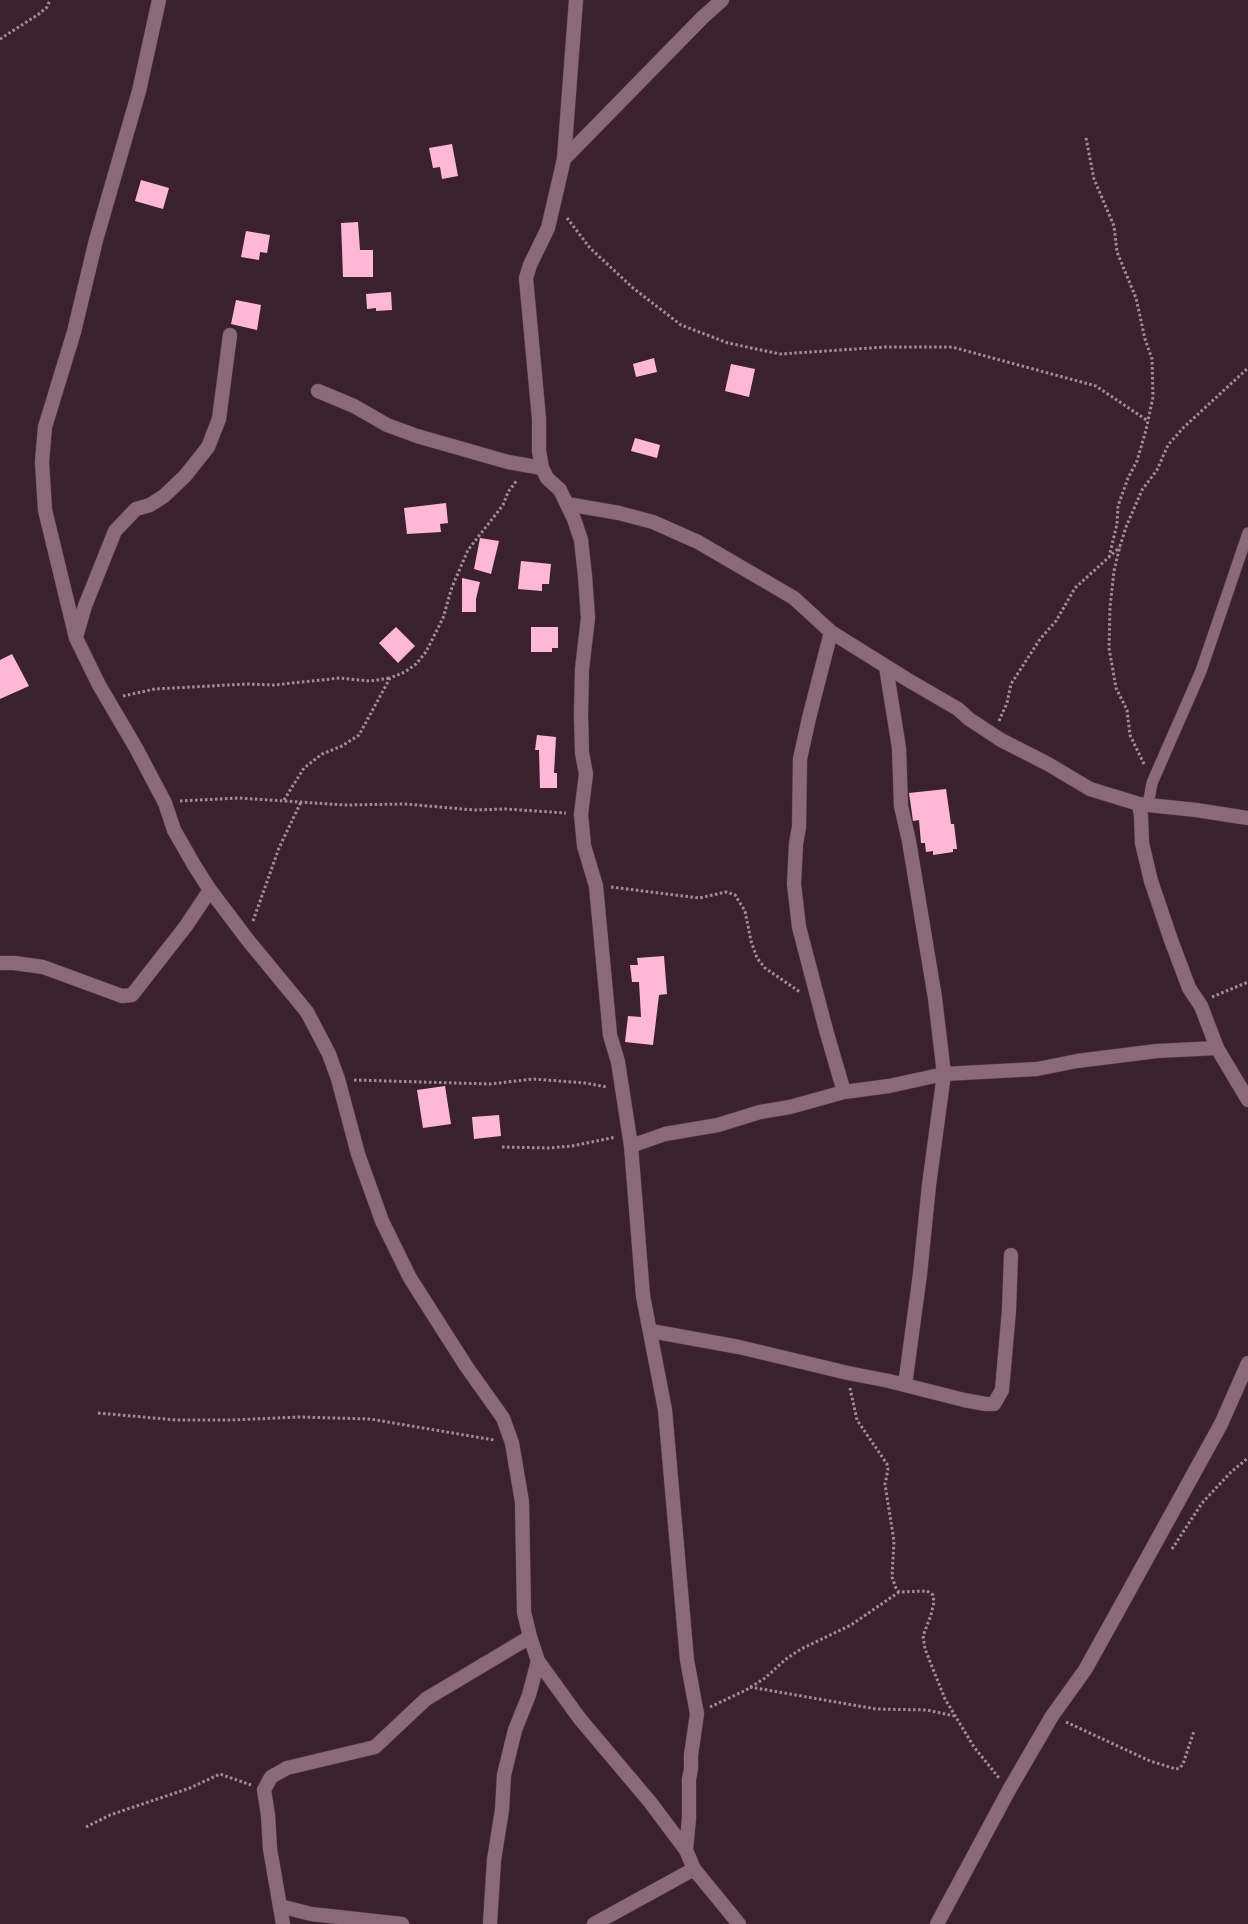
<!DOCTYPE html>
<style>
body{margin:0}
canvas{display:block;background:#3b212e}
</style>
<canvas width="1248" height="1924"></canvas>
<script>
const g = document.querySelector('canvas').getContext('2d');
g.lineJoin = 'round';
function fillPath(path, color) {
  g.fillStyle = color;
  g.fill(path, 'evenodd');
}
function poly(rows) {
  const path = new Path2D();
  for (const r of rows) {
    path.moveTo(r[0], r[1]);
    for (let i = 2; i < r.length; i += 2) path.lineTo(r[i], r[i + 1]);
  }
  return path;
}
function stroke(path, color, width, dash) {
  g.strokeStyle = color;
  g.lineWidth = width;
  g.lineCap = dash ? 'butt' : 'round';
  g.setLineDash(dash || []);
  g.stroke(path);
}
fillPath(poly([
 [452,144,458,176,442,179,440,167,433,168,429,148],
 [141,180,169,188,163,209,135,201],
 [358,222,360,250,373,250,373,277,343,277,341,223],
 [246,231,270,235,267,253,260,252,259,260,241,257],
 [391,292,392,310,376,311,376,308,367,309,366,294],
 [236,300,261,305,257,330,231,324],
 [654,358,657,372,636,377,633,364],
 [731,364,755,369,749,397,725,391],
 [635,438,660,445,657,458,631,451],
 [446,503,448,523,440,524,441,532,407,534,404,508],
 [480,538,499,541,491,574,474,569],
 [521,561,551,564,549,584,542,584,542,591,518,589],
 [462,578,480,582,476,599,476,612,462,612],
 [396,627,415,646,398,663,379,643],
 [531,627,558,627,558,648,552,648,552,652,531,652],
 [12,654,29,686,0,699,0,660],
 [537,735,556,737,554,773,557,773,557,788,540,788,539,750,535,750],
 [946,789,951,824,954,824,957,849,953,849,953,852,933,855,933,851,926,852,925,843,921,843,919,820,913,821,909,793],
 [664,956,667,994,659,995,653,1045,625,1042,628,1016,641,1017,639,982,632,982,630,965,638,965,637,958],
 [445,1086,451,1124,423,1128,417,1090],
 [499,1115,501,1136,474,1139,472,1117]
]), '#ffb7d8');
const service = poly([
 [1148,805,1152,783,1201,671,1248,533]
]);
const minor = poly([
 [159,0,139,91,96,240,74,332,45,427,42,462,45,510,76,638,99,685,136,748,165,803,174,830,194,865,210,890,247,939,307,1012,329,1054,338,1079,358,1154,382,1221,410,1278,466,1366,503,1418,512,1443,522,1502,524,1612,530,1637,538,1661,580,1719,650,1802,686,1850],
 [576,0,564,159,548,228,530,265,526,278,539,419,539,451,542,468,547,478,560,490,574,519,581,540,585,576,588,618,582,669,581,714,582,753,586,774,581,814,584,846,596,886,610,1035,618,1062,631,1146,643,1296,665,1410,687,1660,697,1714,691,1755,691,1769,689,1779,689,1818,686,1850,694,1869,739,1924],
 [564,159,702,18,722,0],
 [318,391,354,406,387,425,417,436,508,462,542,468],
 [567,504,619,513,653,522,698,542,794,598,831,632,908,680,958,709,969,719,1001,740,1048,764,1090,789,1139,804,1141,816,1142,843,1151,881,1171,940,1189,988,1201,1006,1217,1048,1248,1100],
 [831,632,809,718,800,759,799,827,796,844,794,884,799,927,826,1030,844,1092],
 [76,637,85,606,115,531,136,509,150,505,164,496,185,476,208,447,219,419,230,335],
 [886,667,899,748,901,806,909,841,935,998,944,1074,929,1185,920,1274,905,1385],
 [1139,804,1196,810,1248,818],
 [0,963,14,963,43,967,122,996,132,995,186,926,210,890],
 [631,1146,665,1134,718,1125,760,1112,790,1107,844,1092,889,1086,944,1074,1037,1069,1077,1061,1157,1051,1217,1048],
 [651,1331,739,1347,848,1373,889,1381,964,1400,986,1404,994,1404,1002,1390,1009,1310,1011,1255],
 [280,1906,311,1914,402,1924],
 [283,1924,270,1849,268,1815,264,1790,271,1777,287,1768,375,1747,426,1699,530,1637],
 [490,1924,494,1860,502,1810,504,1775,515,1730,529,1695,538,1661],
 [594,1924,694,1869],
 [937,1924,1009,1790,1052,1716,1085,1670,1114,1618,1221,1424,1248,1363]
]);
stroke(service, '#56404b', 12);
stroke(minor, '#56404b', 15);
stroke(poly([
 [0,39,39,14,47,7,50,0],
 [1086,138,1094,179,1114,226,1117,252,1136,298,1145,339,1152,359,1153,397,1146,430,1137,461,1128,478,1118,506,1117,524,1109,557],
 [567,218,590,248,633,288,681,325,728,343,780,354,885,347,952,347,1096,386,1148,421],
 [123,696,155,689,247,684,274,685,340,678,370,681,390,678],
 [999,721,1007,703,1011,684,1040,639,1056,621,1075,588,1120,547],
 [1144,764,1130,735,1127,710,1116,688,1109,648,1110,607,1114,571,1120,546,1126,527,1142,490,1157,470,1168,445,1183,428,1248,368],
 [284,800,304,768,322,754,342,746,359,735,390,678,405,672,416,664,426,652,443,618,452,587,468,550,503,505,508,492,517,480],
 [180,801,239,798,345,805,405,804,474,810,505,809,566,813],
 [611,887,699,898,726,892,735,895,745,911,751,941,757,958,765,968,800,992],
 [253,921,279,848,301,802],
 [1212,997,1248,982],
 [354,1080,490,1084,533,1079,585,1083,607,1087],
 [502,1147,548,1148,572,1146,616,1137],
 [850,1388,857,1420,887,1464,888,1470,885,1484,894,1541,892,1577,896,1588,899,1592,927,1591,933,1595,934,1602,931,1615,923,1636,925,1649,945,1699,974,1747,999,1778],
 [98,1413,176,1420,232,1420,299,1417,370,1419,494,1440],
 [1172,1549,1202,1503,1231,1472,1248,1458],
 [750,1687,876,1709,927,1710,954,1716],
 [710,1707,746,1690,765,1678,786,1659,801,1649,851,1625,899,1592],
 [1066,1722,1150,1761,1176,1769,1180,1768,1183,1764,1194,1731],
 [86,1827,110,1815,190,1788,220,1774,251,1785]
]), '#a38e98', 3, [2.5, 2.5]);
stroke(service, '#8a6a78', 11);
stroke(minor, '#8a6a78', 14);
</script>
